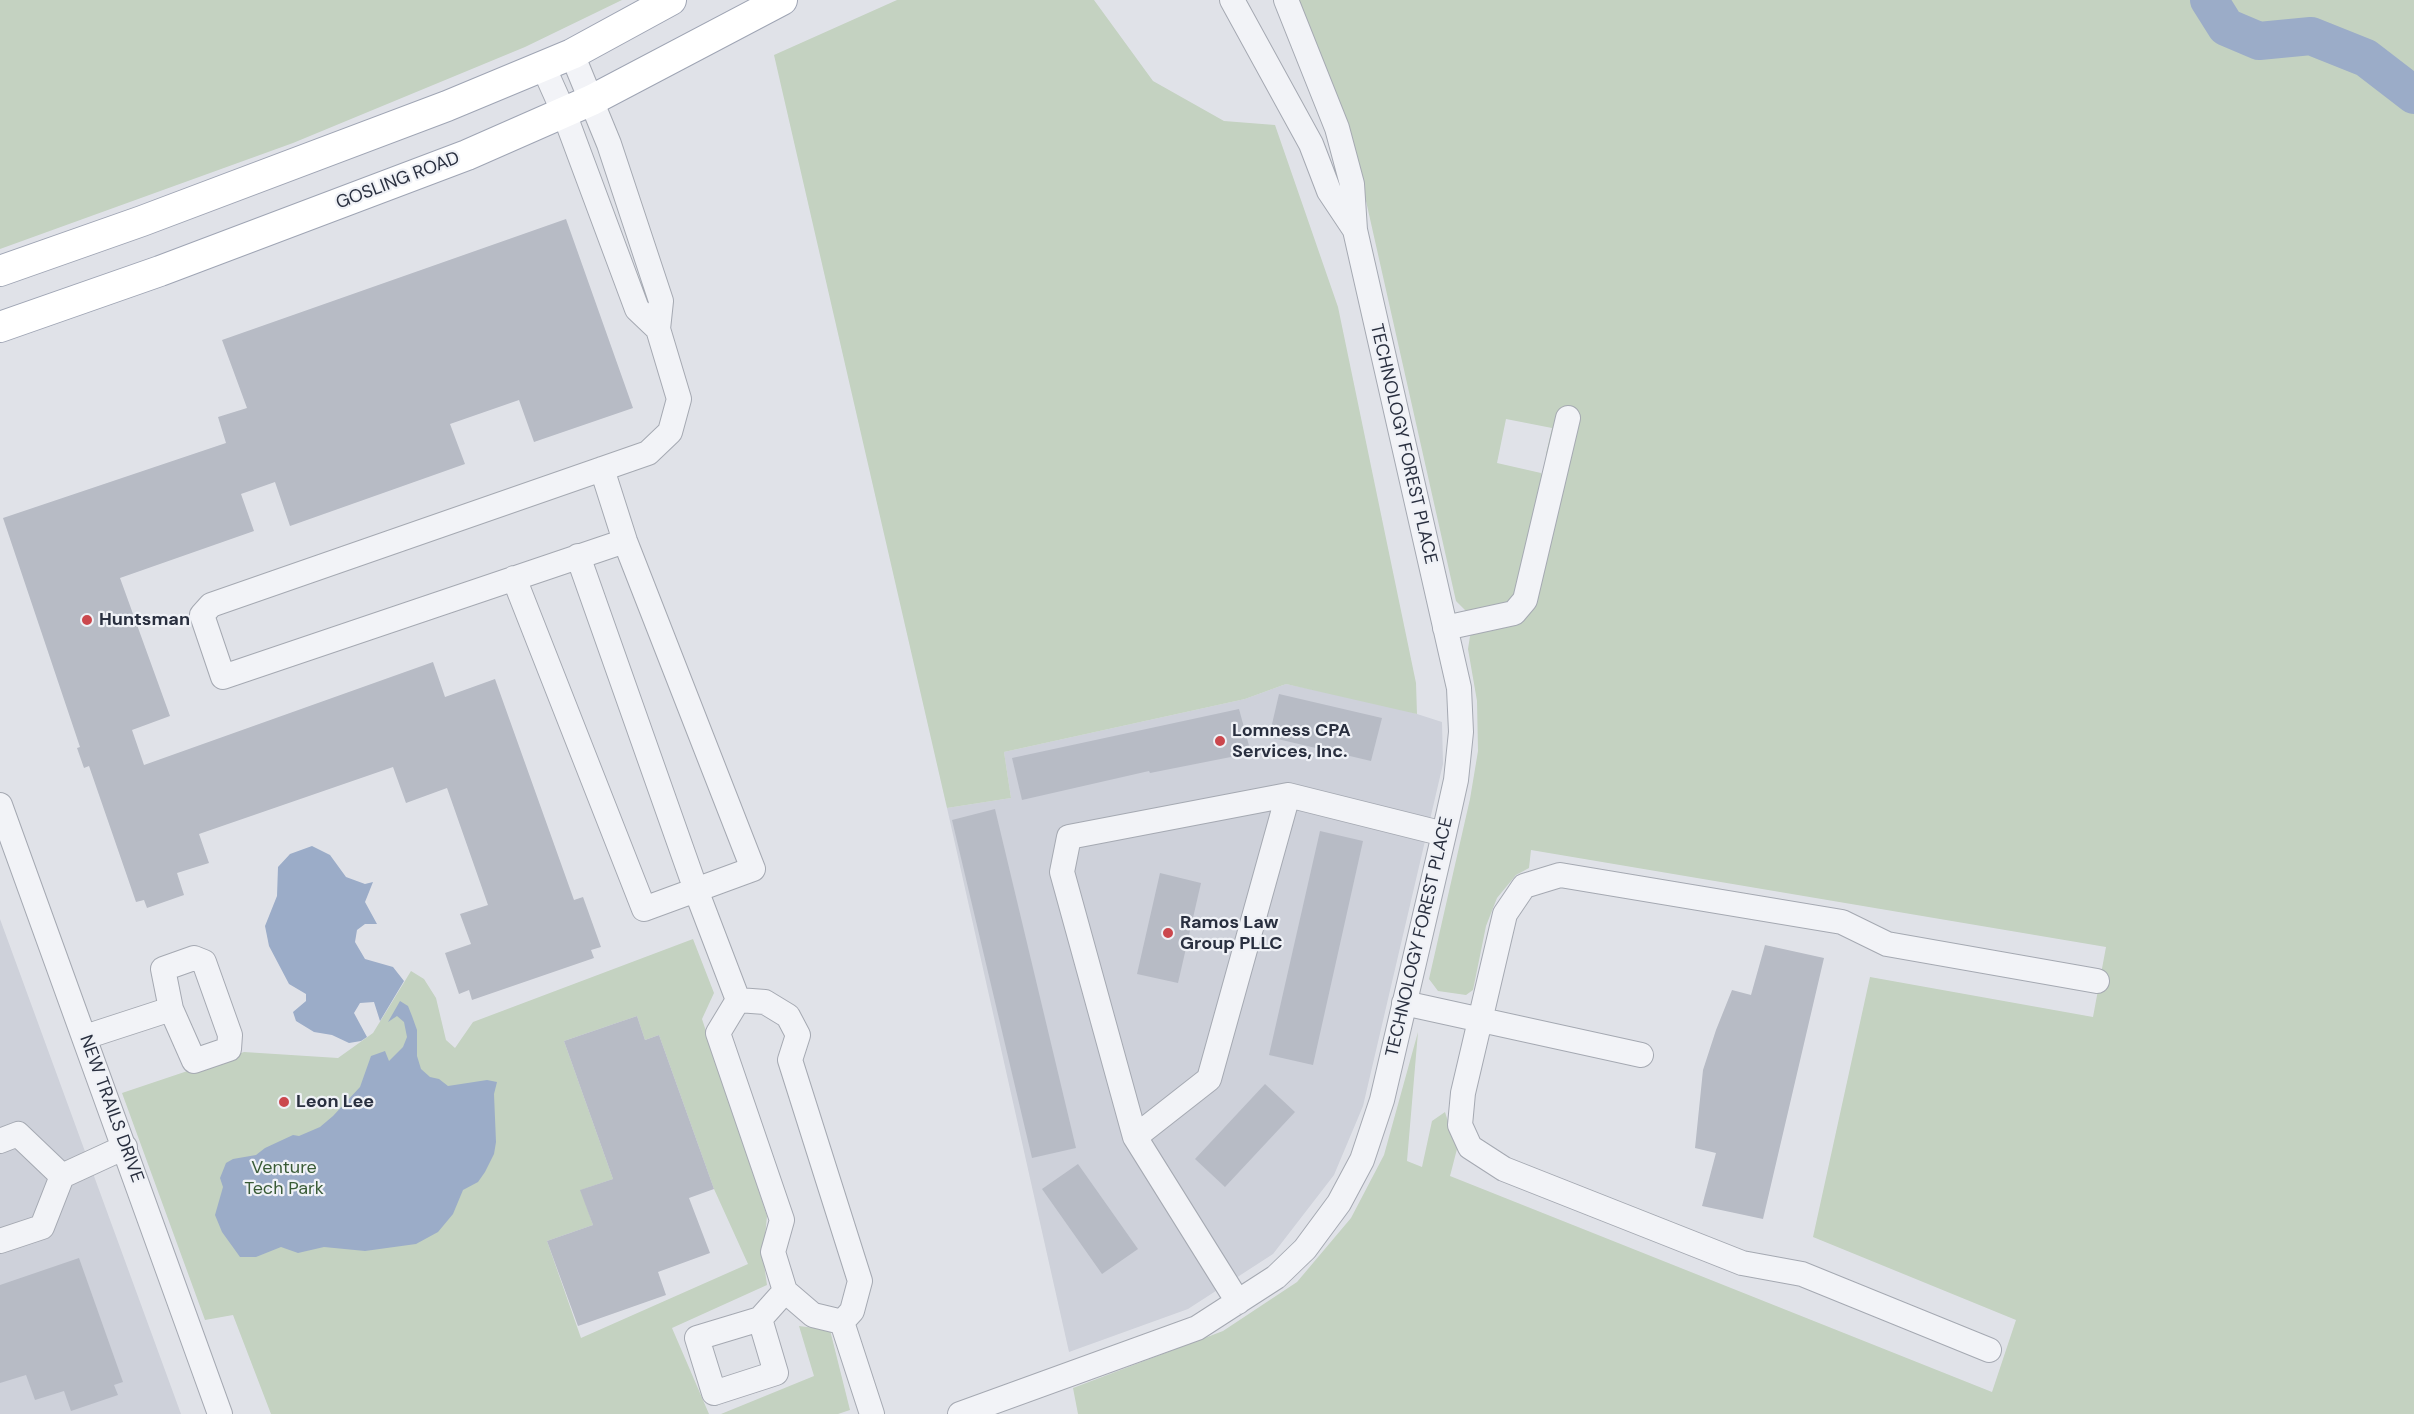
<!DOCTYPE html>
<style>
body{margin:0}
canvas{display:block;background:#e0e2e8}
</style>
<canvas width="2414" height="1414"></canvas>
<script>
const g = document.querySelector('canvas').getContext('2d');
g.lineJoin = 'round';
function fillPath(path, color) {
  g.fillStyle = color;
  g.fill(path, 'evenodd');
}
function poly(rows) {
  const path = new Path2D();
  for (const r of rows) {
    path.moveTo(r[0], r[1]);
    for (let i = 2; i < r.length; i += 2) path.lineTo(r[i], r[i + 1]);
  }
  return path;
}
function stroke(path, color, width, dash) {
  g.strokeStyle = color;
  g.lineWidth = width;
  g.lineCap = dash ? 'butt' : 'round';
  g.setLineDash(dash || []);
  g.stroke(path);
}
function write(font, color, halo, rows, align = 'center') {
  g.font = font + ' "DM Sans",sans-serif';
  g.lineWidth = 4.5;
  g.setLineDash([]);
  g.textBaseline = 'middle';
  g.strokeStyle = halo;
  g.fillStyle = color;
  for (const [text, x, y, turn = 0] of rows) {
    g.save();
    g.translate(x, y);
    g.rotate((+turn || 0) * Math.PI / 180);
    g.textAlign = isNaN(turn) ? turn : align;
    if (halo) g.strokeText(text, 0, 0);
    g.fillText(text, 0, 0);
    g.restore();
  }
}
fillPath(poly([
 [1286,684,1392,706,1442,722,1443,764,1363,1106,1334,1175,1273,1254,1188,1309,1069,1352,947,808,1011,798,1004,752,1245,699],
 [0,919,181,1414,0,1414]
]), '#ced1da');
fillPath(poly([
 [0,0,622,0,525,47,293,143,0,249],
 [897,0,1094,0,1153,81,1224,121,1275,125,1338,307,1416,683,1417,714,1286,684,1245,699,1004,752,1011,798,947,808,774,55],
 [1295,0,2414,0,2414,1414,1078,1414,1073,1388,1223,1331,1297,1282,1351,1218,1384,1155,1418,1032,1407,1161,1422,1167,1432,1121,1445,1112,1457,1149,1450,1176,1992,1392,2016,1320,1813,1237,1870,977,2093,1017,2106,947,1531,850,1529,868,1516,875,1497,898,1486,926,1473,990,1466,995,1438,991,1429,979,1470,799,1478,751,1477,701,1468,649,1470,636,1479,629,1514,620,1554,448,1546,454,1552,428,1506,419,1497,463,1541,473,1545,482,1518,596,1510,606,1467,612,1456,601,1357,161],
 [693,939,714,993,702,1019,767,1216,763,1257,767,1285,672,1328,709,1414,271,1414,233,1315,205,1320,122,1093,244,1052,338,1058,373,1033,411,971,424,979,436,998,446,1040,455,1048,473,1022],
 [637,1016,645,1040,659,1035,714,1189,748,1264,581,1338,547,1241,593,1225,581,1190,613,1179,564,1041],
 [799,1326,830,1330,850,1410,838,1414,721,1414,814,1376]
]), '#c4d2c1');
fillPath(poly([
 [312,846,330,855,346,877,365,884,373,882,365,902,377,924,365,924,357,930,355,942,365,959,393,967,404,981,380,1021,374,1002,360,1003,354,1013,367,1037,361,1041,349,1043,332,1035,314,1032,296,1021,293,1012,306,1001,306,994,289,984,269,946,265,926,277,896,278,867,290,854],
 [400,1001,408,1006,412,1016,417,1030,417,1056,421,1069,430,1077,439,1079,448,1086,487,1080,497,1082,494,1094,496,1142,494,1154,485,1172,478,1182,463,1190,453,1214,438,1232,416,1244,365,1251,324,1247,298,1253,281,1247,256,1257,240,1257,222,1232,215,1215,223,1187,220,1178,226,1163,233,1159,256,1155,265,1148,293,1135,299,1136,320,1127,333,1116,360,1087,371,1056,385,1051,389,1061,403,1047,407,1037,404,1022,397,1016,388,1022]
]), '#9bacc8');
stroke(poly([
 [2209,0,2226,27,2259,41,2311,36,2366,58,2414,95]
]), '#9bacc8', 38);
fillPath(poly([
 [566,219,633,408,534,442,519,400,450,424,465,464,290,526,275,482,241,494,254,531,120,578,170,716,132,730,144,765,433,662,445,697,495,679,574,900,583,897,601,947,591,950,594,958,472,1000,469,990,459,994,445,953,471,944,460,914,488,905,447,788,406,803,393,767,199,834,209,863,177,873,184,895,147,908,144,900,136,902,89,766,84,768,77,748,80,747,3,518,226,443,218,417,247,408,222,340],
 [1279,694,1382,718,1371,761,1269,737],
 [1239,709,1251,753,1150,773,1149,771,1022,800,1012,758],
 [995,809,1076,1148,1032,1158,952,820],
 [1320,831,1363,841,1313,1065,1269,1055],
 [1160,873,1201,883,1178,983,1137,974],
 [1765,945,1824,958,1763,1219,1702,1206,1716,1153,1695,1148,1703,1070,1716,1030,1732,990,1751,995],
 [637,1016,645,1040,659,1035,714,1189,689,1198,710,1253,658,1272,666,1295,578,1326,547,1241,593,1225,580,1190,613,1179,564,1041],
 [1265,1084,1295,1112,1225,1187,1195,1159],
 [1078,1164,1138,1249,1102,1274,1042,1189],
 [79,1258,123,1382,114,1385,118,1395,71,1411,64,1391,35,1400,26,1375,0,1383,0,1285]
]), '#b7bbc5');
const minor = poly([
 [1232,0,1311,144,1329,191,1355,230],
 [572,54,609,144,661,301,658,329,679,399,670,432,648,453,211,605,202,615,223,677,625,541],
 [543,66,564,113,637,309,658,329],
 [578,556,696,890,738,1000,765,1002,788,1016,798,1035,790,1060,860,1281,852,1311,842,1322,813,1315,785,1291,773,1252,782,1220,718,1033,738,1000],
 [514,578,644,909,753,869,625,541,602,469],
 [1445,628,1514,613,1525,600,1568,418],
 [0,805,220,1414],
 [1404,1003,1641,1055],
 [85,1037,171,1009,194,1061,229,1049,230,1035,204,962,194,958,163,969,171,1009],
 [1135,1137,1209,1079,1288,795],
 [0,1141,18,1134,62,1176,42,1227,0,1241],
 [62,1176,125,1147],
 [1238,1302,1135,1137,1062,872,1069,837,1288,795,1444,834],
 [760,1319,697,1338,714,1393,776,1373,760,1319,785,1291],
 [842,1322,872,1414],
 [1989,1350,1802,1274,1742,1263,1504,1169,1470,1147,1460,1125,1463,1093,1505,914,1524,886,1560,875,1842,922,1887,944,2097,981],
 [960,1414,1197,1328,1276,1277,1305,1249,1339,1203,1362,1160,1382,1100,1444,834,1456,780,1461,732,1459,688,1355,230,1352,184,1337,128,1286,0]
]);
const major = poly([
 [0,271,142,221,447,106,572,54,671,0],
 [0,327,160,271,467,155,592,100,782,0]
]);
stroke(minor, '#a5a9b2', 26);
stroke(major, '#9fa5b4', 32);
stroke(minor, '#f2f3f7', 24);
stroke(major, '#fff', 30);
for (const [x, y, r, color] of [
 [87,620,6,"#cb474d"],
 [1220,741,6,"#cb474d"],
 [1168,933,6,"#cb474d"],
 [284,1102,6,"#cb474d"]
]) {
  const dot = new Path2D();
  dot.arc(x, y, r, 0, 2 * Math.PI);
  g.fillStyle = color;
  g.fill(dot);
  stroke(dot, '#eff1f6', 2);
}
write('18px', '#292f3f', '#eff1f6', [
 ["GOSLING ROAD",398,181,-21],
 ["TECHNOLOGY FOREST PLACE",1403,444,77],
 ["TECHNOLOGY FOREST PLACE",1420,937,-77],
 ["NEW TRAILS DRIVE",111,1109,70]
]);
write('bold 18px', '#292f3f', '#eff1f6', [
 ["Huntsman",99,620],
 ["Lomness CPA",1232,731],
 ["Services, Inc.",1232,752],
 ["Ramos Law",1180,923],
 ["Group PLLC",1180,944],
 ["Leon Lee",296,1102]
], 'left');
write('18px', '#395b36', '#eff1f6', [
 ["Venture",284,1168],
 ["Tech Park",284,1189]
]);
</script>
